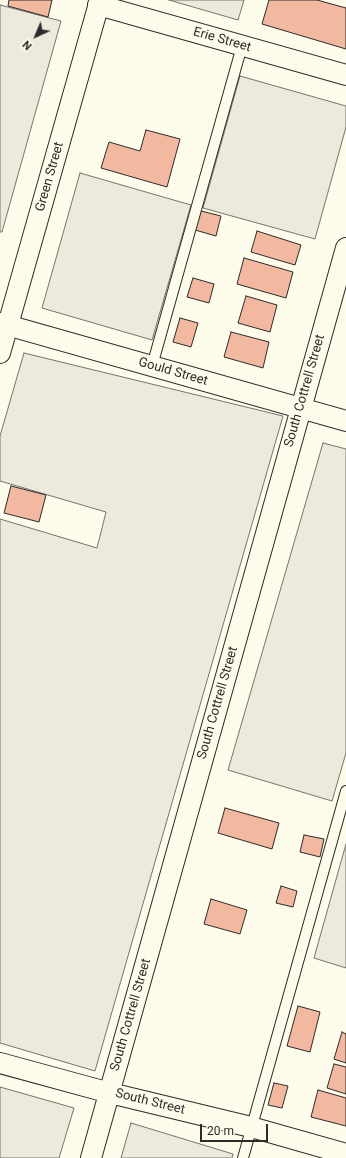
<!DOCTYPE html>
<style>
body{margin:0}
#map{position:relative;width:346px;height:1158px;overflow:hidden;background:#fdfbea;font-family:Roboto,sans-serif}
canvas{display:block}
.north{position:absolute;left:16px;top:16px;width:40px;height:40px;-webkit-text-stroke:3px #fdfbea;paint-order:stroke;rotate:224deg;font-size:11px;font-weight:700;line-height:16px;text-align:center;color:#2b2b2b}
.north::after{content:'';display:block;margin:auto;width:14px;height:18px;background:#2b2b2b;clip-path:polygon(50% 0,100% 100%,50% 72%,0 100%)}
.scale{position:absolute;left:200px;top:1124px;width:68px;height:18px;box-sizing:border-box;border:2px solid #2b2b2b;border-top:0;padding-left:5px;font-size:12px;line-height:14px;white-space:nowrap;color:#2b2b2b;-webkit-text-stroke:3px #fdfbea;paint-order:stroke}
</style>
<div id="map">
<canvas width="346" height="1158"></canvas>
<div class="north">N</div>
<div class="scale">20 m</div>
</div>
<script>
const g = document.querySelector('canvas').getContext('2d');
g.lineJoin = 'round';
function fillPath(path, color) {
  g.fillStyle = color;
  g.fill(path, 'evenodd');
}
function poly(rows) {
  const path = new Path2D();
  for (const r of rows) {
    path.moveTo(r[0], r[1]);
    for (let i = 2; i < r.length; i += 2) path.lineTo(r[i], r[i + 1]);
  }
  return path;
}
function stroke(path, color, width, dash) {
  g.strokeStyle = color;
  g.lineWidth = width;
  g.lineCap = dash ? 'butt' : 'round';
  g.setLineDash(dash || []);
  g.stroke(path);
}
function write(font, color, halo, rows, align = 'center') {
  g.font = font + ' Roboto,sans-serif';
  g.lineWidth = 3;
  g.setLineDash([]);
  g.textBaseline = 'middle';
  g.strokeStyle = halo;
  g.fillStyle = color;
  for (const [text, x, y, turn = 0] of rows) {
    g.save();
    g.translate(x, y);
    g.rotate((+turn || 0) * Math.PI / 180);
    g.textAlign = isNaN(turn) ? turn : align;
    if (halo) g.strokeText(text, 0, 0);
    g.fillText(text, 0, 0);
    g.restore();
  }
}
const green = poly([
 [169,0,244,0,238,20,169,0],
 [0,5,61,21,2,232,0,232,0,5],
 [240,76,346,106,346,127,315,239,203,208,240,76],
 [80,173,191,205,152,340,42,308,80,173],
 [24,353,283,416,95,1071,0,1043,0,519,97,548,106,512,0,481,0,436,24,353],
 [323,443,346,449,346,753,332,801,228,770,323,443],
 [346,844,346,968,314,958,346,844],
 [0,1087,74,1108,59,1158,0,1158,0,1087],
 [131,1123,233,1154,232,1158,121,1158,131,1123]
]);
fillPath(green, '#ecebdb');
stroke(green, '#74746e', 1);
const building = poly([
 [9,0,52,0,48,17,8,6,9,0],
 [269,0,317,0,346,8,346,49,262,24,269,0],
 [146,130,180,139,167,187,101,168,109,142,140,151,146,130],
 [201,211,221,216,216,236,195,230,201,211],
 [257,231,301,245,295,265,251,252,257,231],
 [244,258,293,272,286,298,237,284,244,258],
 [193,278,214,284,209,303,187,297,193,278],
 [246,296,277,305,270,332,238,323,246,296],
 [180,318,198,323,191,347,173,342,180,318],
 [231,332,269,342,263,368,224,357,231,332],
 [11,486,46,495,39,522,4,513,11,486],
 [225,808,279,823,272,849,218,833,225,808],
 [304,835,324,839,320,857,300,852,304,835],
 [281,886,297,891,293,907,276,903,281,886],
 [211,899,247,910,240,934,204,924,211,899],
 [298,1006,320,1012,310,1052,287,1046,298,1006],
 [342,1032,346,1034,346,1063,334,1059,342,1032],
 [334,1064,346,1067,346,1094,327,1088,334,1064],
 [274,1083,288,1086,282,1108,268,1105,274,1083],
 [318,1090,346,1098,346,1126,311,1117,318,1090]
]);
fillPath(building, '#f2b8a0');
stroke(building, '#2b2b2b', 1);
const lane = poly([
 [152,366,242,46],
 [243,1158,346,791]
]);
const street = poly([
 [98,5,346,75],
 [0,323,346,421],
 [0,353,100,0],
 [0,1063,110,1093,251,1127,346,1154],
 [91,1158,346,248]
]);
stroke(lane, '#2b2b2b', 12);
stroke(street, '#2b2b2b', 22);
stroke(lane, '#fdfbea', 10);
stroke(street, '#fdfbea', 20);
write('13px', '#2b2b2b', '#fdfbea', [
 ["Erie Street",222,40,16],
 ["Green Street",50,177,-74],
 ["Gould Street",173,372,16],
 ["South Cottrell Street",305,391,-74],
 ["South Cottrell Street",218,703,-74],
 ["South Cottrell Street",131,1015,-74],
 ["South Street",150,1102,14]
]);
</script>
